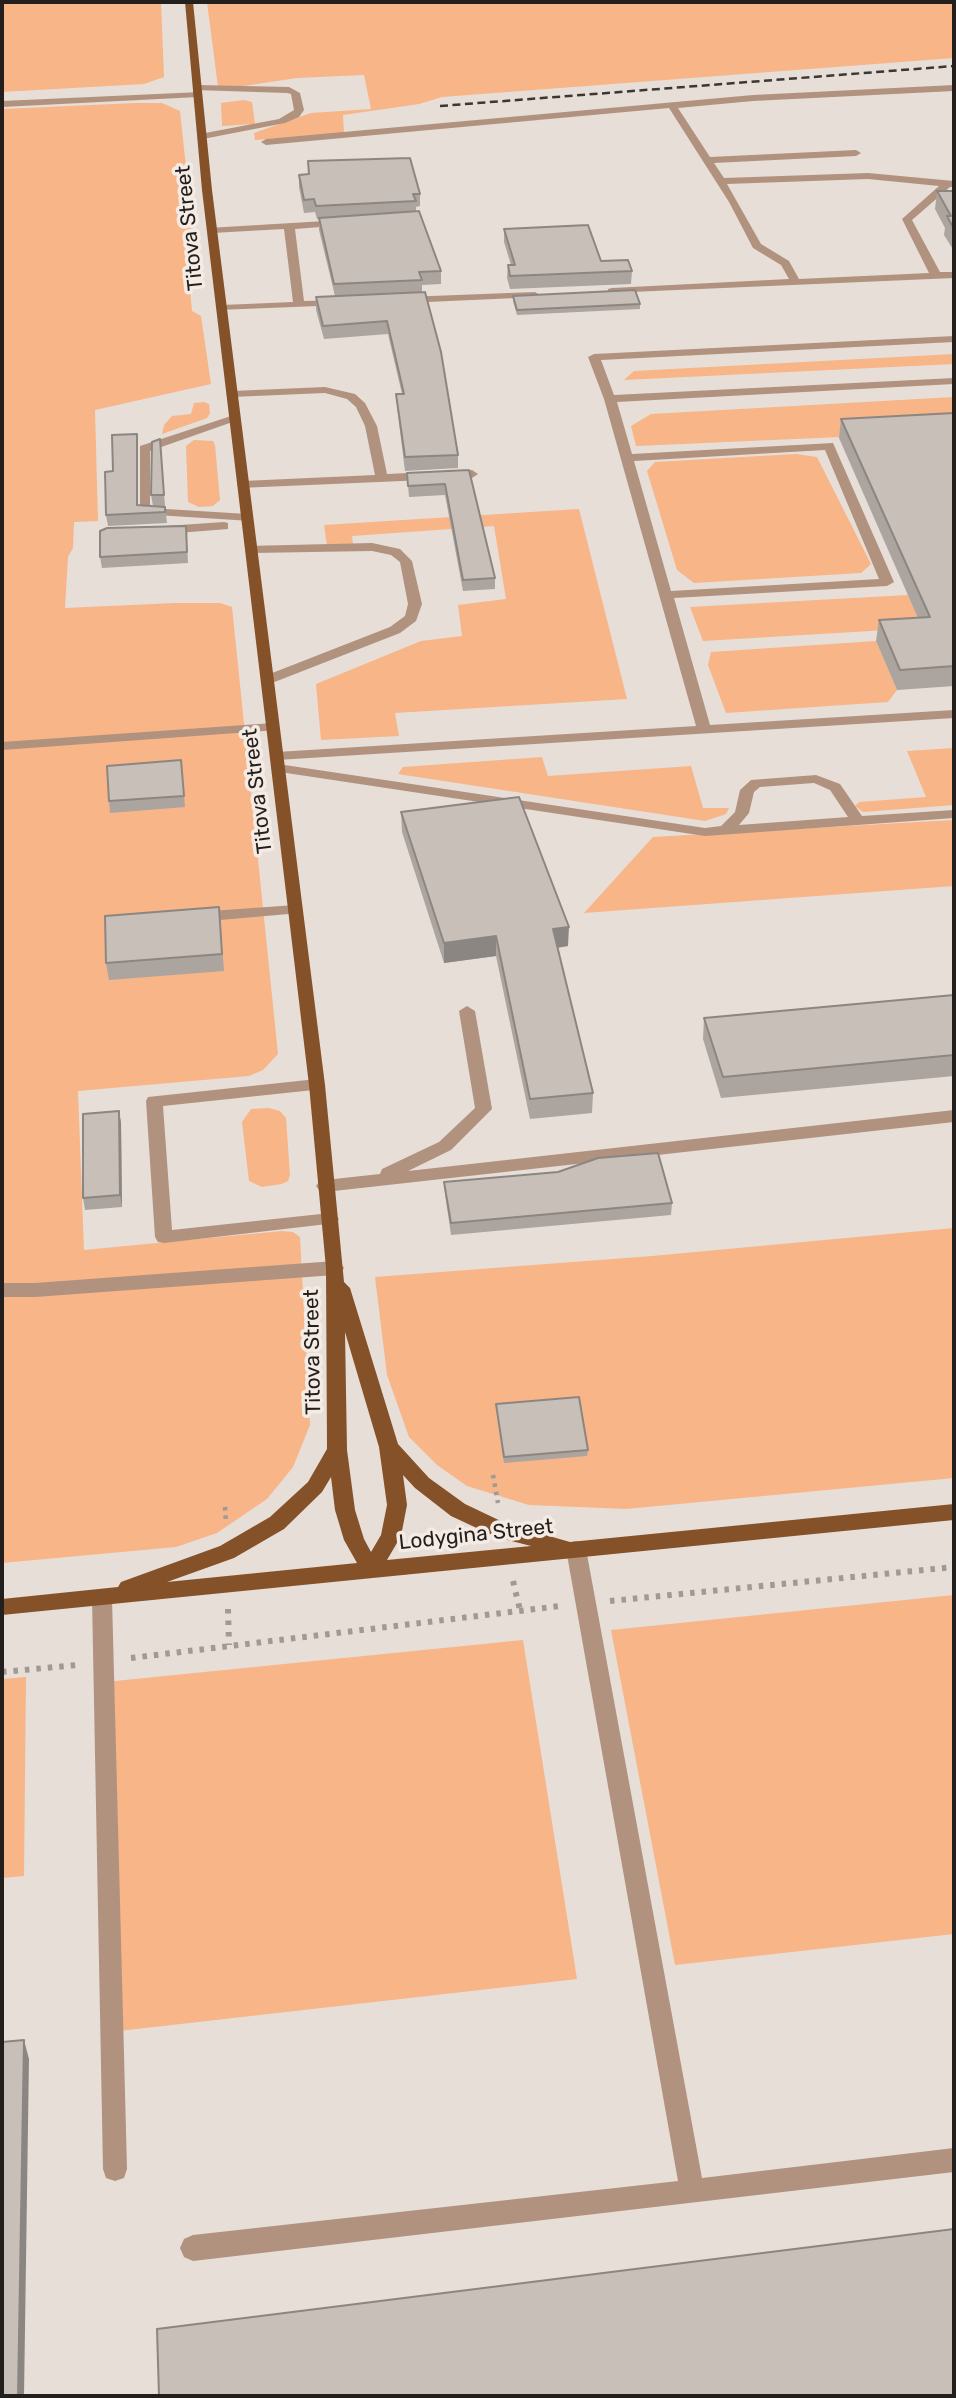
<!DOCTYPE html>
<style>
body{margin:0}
#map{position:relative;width:956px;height:2398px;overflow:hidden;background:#e7ded8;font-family:Rubik,sans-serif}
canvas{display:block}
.frame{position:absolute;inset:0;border:4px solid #231f1d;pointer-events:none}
</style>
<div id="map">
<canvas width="956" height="2398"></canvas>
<div class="frame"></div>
</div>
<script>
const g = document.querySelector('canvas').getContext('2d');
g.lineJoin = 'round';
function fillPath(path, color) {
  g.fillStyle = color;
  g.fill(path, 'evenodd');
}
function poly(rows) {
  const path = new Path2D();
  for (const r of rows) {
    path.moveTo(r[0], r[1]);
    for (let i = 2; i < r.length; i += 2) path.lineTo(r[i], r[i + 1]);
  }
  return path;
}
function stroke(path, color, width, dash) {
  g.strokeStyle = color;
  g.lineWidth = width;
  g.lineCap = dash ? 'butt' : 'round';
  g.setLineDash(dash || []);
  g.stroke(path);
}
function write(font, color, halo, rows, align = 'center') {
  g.font = font + ' Rubik,sans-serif';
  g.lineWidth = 7;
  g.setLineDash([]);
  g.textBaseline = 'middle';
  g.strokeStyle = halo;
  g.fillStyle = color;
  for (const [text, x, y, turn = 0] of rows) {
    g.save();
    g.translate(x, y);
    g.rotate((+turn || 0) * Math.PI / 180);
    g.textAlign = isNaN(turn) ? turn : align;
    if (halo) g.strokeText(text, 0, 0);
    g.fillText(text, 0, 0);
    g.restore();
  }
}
fillPath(poly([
 [2,2,161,2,164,77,144,84,2,92],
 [207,2,954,2,954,58,442,97,419,104,343,115,344,133,255,140,254,133,311,113,371,109,364,75,297,78,237,87,218,87],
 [244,100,252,102,255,124,222,126,221,103],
 [136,103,162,103,180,111,197,271,189,279,192,311,201,316,211,384,95,410,98,521,74,522,73,548,68,557,65,608,175,603,220,603,232,607,278,1054,263,1070,249,1076,78,1091,84,1250,282,1231,293,1232,300,1237,310,1425,293,1467,267,1499,217,1533,176,1547,2,1563,2,109],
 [954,354,954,364,624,380,634,371],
 [954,397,954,432,636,446,631,426,651,414],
 [204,402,209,404,210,413,207,418,162,434,164,425,172,416,191,414,194,403],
 [194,440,213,441,215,445,220,500,213,506,199,507,188,502,186,446],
 [796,454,817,457,871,564,861,573,694,583,677,570,647,471,655,462],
 [579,509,627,699,395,713,399,736,321,740,316,684,421,641,462,636,458,605,506,599,494,526,352,536,353,544,327,546,324,525],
 [908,595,917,615,954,626,703,641,690,607],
 [876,641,897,690,888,702,726,713,708,665,711,652],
 [954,748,954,805,863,812,855,806,859,802,926,797,907,751],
 [542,757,548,776,691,766,703,808,729,808,726,814,705,821,398,774,403,767],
 [954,820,954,886,584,913,653,837],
 [269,1108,280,1111,286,1118,290,1175,288,1181,282,1184,262,1187,249,1181,242,1122,251,1109],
 [954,1228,954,1478,626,1509,529,1505,467,1486,437,1465,409,1437,387,1375,375,1277,652,1256],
 [954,1595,954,1934,675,1965,611,1630],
 [523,1640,577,1979,110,2032,105,1682],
 [26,1677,24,1876,2,1878,2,1679]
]), '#f7b588');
stroke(poly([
 [493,1475,498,1503],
 [225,1507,226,1524]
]), '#a09994', 4.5, [3.5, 5]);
stroke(poly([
 [513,1581,520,1610],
 [610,1601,954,1567],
 [228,1609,229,1645],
 [131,1658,560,1606],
 [2,1672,77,1665]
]), '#a09994', 6, [4.5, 7]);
fillPath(poly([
 [198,85,289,87,300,93,304,110,299,117,285,123,203,139,200,138,200,134,279,119,294,110,291,94,287,93,195,90,193,88,198,85],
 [954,85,954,91,753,101,678,108,710,157,856,150,861,153,856,156,714,163,724,178,868,173,954,181,954,187,950,187,912,220,940,272,954,272,954,278,608,293,608,289,612,288,789,279,781,265,753,248,729,202,669,108,266,145,261,142,266,139,753,95,954,85],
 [868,179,939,186,902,219,929,273,799,279,789,261,761,244,727,184,868,179],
 [201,92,201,96,198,97,2,107,2,101,201,92],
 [342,220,347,223,346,225,295,229,304,301,339,300,343,301,343,305,218,310,218,306,222,305,293,302,284,229,212,233,208,232,208,228,342,220],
 [535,292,540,295,539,297,405,303,400,300,405,297,535,292],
 [954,336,954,342,601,360,614,395,954,378,954,384,617,402,632,454,833,443,894,582,887,586,674,598,710,725,954,710,954,718,277,760,270,756,277,752,696,726,604,399,588,357,594,354,954,336],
 [825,450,879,579,671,591,634,461,825,450],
 [325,387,355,394,365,403,377,426,387,474,472,470,478,474,472,478,239,488,237,485,243,481,375,475,365,426,356,407,347,399,325,393,232,397,226,394,232,391,325,387],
 [231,416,241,419,150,451,150,508,247,514,251,515,251,521,140,514,140,446,231,416],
 [224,522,228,523,228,529,165,534,159,530,165,526,224,522],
 [372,543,400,549,412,561,422,604,416,621,400,633,272,683,262,683,262,677,390,627,405,616,408,604,400,562,391,555,372,551,252,553,246,549,247,546,372,543],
 [273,723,278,724,278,730,2,750,2,742,273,723],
 [278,764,705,828,721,826,735,812,740,790,751,780,816,775,840,784,862,816,954,810,954,818,705,836,273,771,271,768,273,765,278,764],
 [814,783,830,790,848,817,739,825,749,813,754,792,760,787,814,783],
 [295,905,303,910,300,913,197,922,189,917,197,912,295,905],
 [467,1006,475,1011,492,1109,451,1150,408,1171,954,1110,954,1122,325,1192,319,1190,316,1186,319,1182,325,1180,380,1174,382,1169,439,1142,475,1108,459,1011,467,1006],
 [317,1079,325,1085,323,1089,163,1106,172,1230,330,1213,336,1215,339,1219,336,1223,164,1243,158,1242,155,1237,146,1101,148,1097,317,1079],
 [335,1261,341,1263,344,1268,341,1273,335,1275,35,1297,2,1297,2,1283,35,1283,335,1261],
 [576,1541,583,1543,586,1549,702,2178,954,2148,954,2172,193,2261,184,2257,180,2248,184,2239,193,2235,678,2181,566,1549,569,1543,576,1541],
 [102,1590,109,1592,112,1598,127,2169,124,2178,115,2181,106,2178,103,2169,92,1598,95,1592,102,1590]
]), '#b1927e');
fillPath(poly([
 [185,2,193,2,212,190,325,1085,344,1282,350,1288,398,1444,429,1478,465,1504,507,1524,570,1542,954,1504,954,1520,2,1615,2,1599,118,1587,121,1582,220,1546,270,1517,308,1482,327,1449,326,1268,309,1085,202,190,185,2],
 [345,1332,379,1447,387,1505,381,1535,371,1552,364,1539,355,1510,347,1450,345,1332],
 [403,1475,415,1488,451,1516,496,1537,531,1546,387,1560,401,1536,407,1505,403,1475],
 [331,1477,335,1510,344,1540,357,1563,167,1582,234,1558,284,1529,322,1492,331,1477]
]), '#855128');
stroke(poly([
 [440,106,954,66]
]), '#3c3735', 2.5, [8, 4.5]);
fillPath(poly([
 [308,161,420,194,420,206,416,207,416,211,441,271,441,284,422,285,422,292,458,455,458,468,405,471,397,407,396,394,402,394,388,334,324,339,316,310,316,297,335,296,319,230,319,219,317,219,315,212,304,213,299,187,299,175,309,174],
 [937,191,954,191,954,251,944,235,945,228,935,209],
 [504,229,632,271,631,284,510,289,507,278,508,265,511,265,504,242],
 [513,296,640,304,640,309,517,315,513,301],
 [954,413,954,686,897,690,876,641,879,620,918,618,839,438,841,419],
 [137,434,138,445,138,505,165,507,167,523,108,526,106,515,113,471],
 [160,439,165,506,153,506,151,495],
 [469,470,495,578,495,589,463,591,445,495,409,497,407,473],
 [186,526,188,563,102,568,100,557],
 [181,760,185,807,110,813,109,801],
 [401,812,568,946,558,948,593,1093,592,1113,530,1119,496,956,444,963,402,832],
 [219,907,224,971,109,980,106,963],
 [954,995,954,1076,721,1098,703,1039,704,1018],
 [119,1111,121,1123,122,1207,85,1210,83,1198],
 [558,1172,672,1203,671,1215,451,1235,445,1194,444,1182],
 [496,1404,588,1450,587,1456,504,1463]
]), '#aca49f');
fillPath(poly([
 [137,434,138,445,138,516,137,505],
 [569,927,568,946,553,948,553,929],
 [496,936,496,956,444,963,444,943],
 [119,1111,121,1123,122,1207,120,1195],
 [24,2040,29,2059,24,2396,18,2396]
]), '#8c8682');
const building = poly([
 [410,158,420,194,413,194,416,201,316,206,314,199,304,200,299,175,309,174,308,161,410,158],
 [937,191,954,191,954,229,947,216,951,216,937,191],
 [419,211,441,271,419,272,422,280,334,284,319,218,419,211],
 [588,225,601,261,628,260,632,271,510,276,508,265,515,265,504,229,588,225],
 [635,290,640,304,517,310,513,296,635,290],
 [425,292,441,352,458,455,405,457,396,394,404,394,387,321,323,326,316,297,425,292],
 [954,413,954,666,900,670,879,620,930,617,841,419,954,413],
 [137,434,137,505,165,507,165,512,106,515,105,472,113,471,112,435,137,434],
 [160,439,164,495,151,495,152,442,160,439],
 [469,470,495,578,463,580,445,484,408,486,407,473,469,470],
 [186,526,187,552,100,557,100,531,107,528,186,526],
 [181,760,184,796,109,801,107,766,181,760],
 [519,797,569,927,553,929,593,1093,530,1099,496,936,444,943,401,812,519,797],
 [219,907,222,954,106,963,105,916,219,907],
 [954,995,954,1055,723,1077,704,1018,954,995],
 [119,1111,120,1195,83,1198,83,1114,119,1111],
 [658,1153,672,1203,451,1223,444,1182,558,1172,598,1158,658,1153],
 [579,1397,588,1450,504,1457,496,1404,579,1397],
 [24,2040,18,2396,2,2396,2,2042,24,2040],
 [954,2229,954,2396,159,2396,157,2329,954,2229]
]);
fillPath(building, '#c8bfb9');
stroke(building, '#8c8682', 2);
write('21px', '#231f1d', '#f5ebe5', [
 ["Titova Street",190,228,-96],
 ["Titova Street",258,791,-97],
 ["Titova Street",313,1352,-91],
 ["Lodygina Street",476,1535,-6]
]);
</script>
